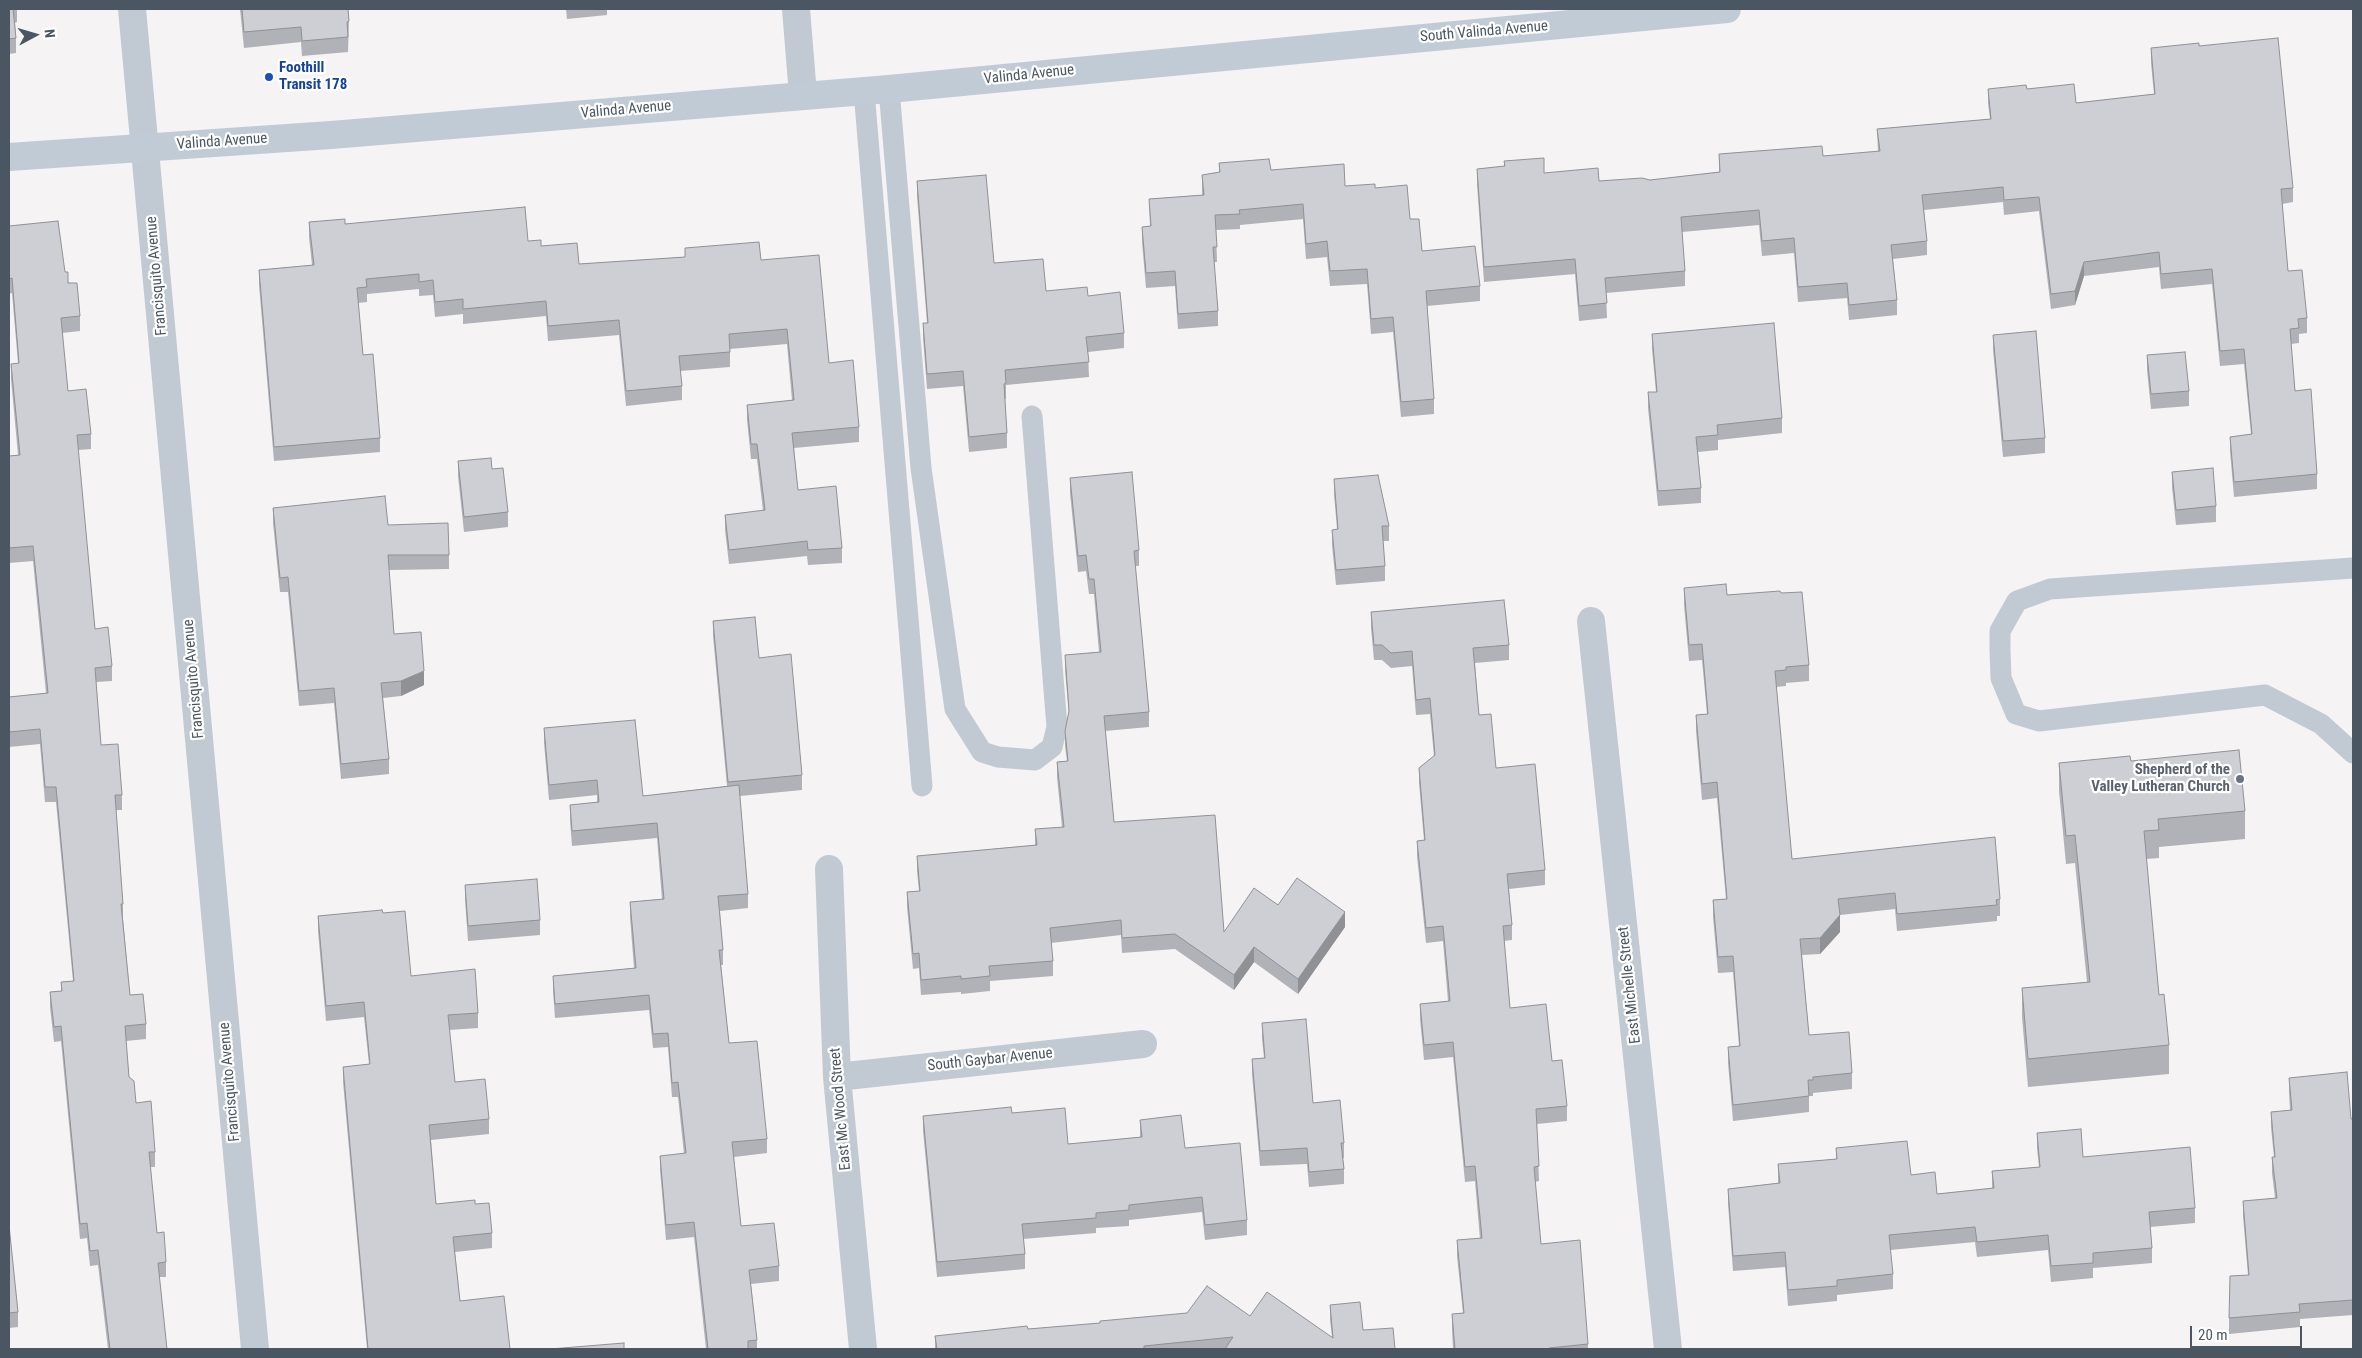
<!DOCTYPE html>
<style>
body{margin:0}
#map{position:relative;width:2362px;height:1358px;overflow:hidden;background:#f5f3f3;font-family:"Roboto Condensed",sans-serif}
canvas{display:block}
.frame{position:absolute;inset:0;border:10px solid #4a5661;pointer-events:none}
.north{position:absolute;left:10px;top:10px;width:50px;height:50px;-webkit-text-stroke:4px #fff;paint-order:stroke;rotate:84deg;font-size:14px;font-weight:700;line-height:20px;text-align:center;color:#4a5661}
.north::after{content:'';display:block;margin:auto;width:18px;height:22px;background:#4a5661;clip-path:polygon(50% 0,100% 100%,50% 72%,0 100%)}
.scale{position:absolute;left:2190px;top:1326px;width:112px;height:22px;box-sizing:border-box;border:2px solid #4a5661;border-top:0;padding-left:6px;font-size:15px;line-height:18px;white-space:nowrap;color:#4a5661;-webkit-text-stroke:4px #fff;paint-order:stroke}
</style>
<div id="map">
<canvas width="2362" height="1358"></canvas>
<div class="frame"></div>
<div class="north">N</div>
<div class="scale">20 m</div>
</div>
<script>
const g = document.querySelector('canvas').getContext('2d');
g.lineJoin = 'round';
function poly(rows) {
  const path = new Path2D();
  for (const r of rows) {
    path.moveTo(r[0], r[1]);
    for (let i = 2; i < r.length; i += 2) path.lineTo(r[i], r[i + 1]);
  }
  return path;
}
function stroke(path, color, width, dash) {
  g.strokeStyle = color;
  g.lineWidth = width;
  g.lineCap = dash ? 'butt' : 'round';
  g.setLineDash(dash || []);
  g.stroke(path);
}
function fillPath(path, color) {
  g.fillStyle = color;
  g.fill(path, 'evenodd');
}
function write(font, color, halo, rows, align = 'center') {
  g.font = font + ' "Roboto Condensed",sans-serif';
  g.lineWidth = 4.5;
  g.setLineDash([]);
  g.textBaseline = 'middle';
  g.strokeStyle = halo;
  g.fillStyle = color;
  for (const [text, x, y, turn = 0] of rows) {
    g.save();
    g.translate(x, y);
    g.rotate((+turn || 0) * Math.PI / 180);
    g.textAlign = isNaN(turn) ? turn : align;
    if (halo) g.strokeText(text, 0, 0);
    g.fillText(text, 0, 0);
    g.restore();
  }
}
stroke(poly([
 [889,89,921,468,955,709,982,752,998,757,1035,760,1052,747,1057,727,1032,416],
 [864,91,922,786],
 [2353,568,2050,589,2017,601,2000,631,2000,650,2001,678,2016,714,2039,721,2265,695,2321,724,2353,753]
]), '#c1cad2', 21);
stroke(poly([
 [796,9,803,95],
 [1591,621,1668,1349],
 [829,869,837,1077,863,1349],
 [837,1077,1143,1044]
]), '#c1cad2', 28);
stroke(poly([
 [132,9,255,1349]
]), '#c1cad2', 28);
stroke(poly([
 [9,157,331,135,889,89,1727,9]
]), '#c1cbd6', 28);
fillPath(poly([
 [9,9,17,9,17,22,15,23,16,38,16,53,9,54],
 [240,9,348,9,349,21,348,52,302,56,301,42,244,48],
 [566,9,607,9,607,15,567,19],
 [2199,46,2293,188,2293,202,2282,204,2288,271,2307,318,2307,333,2299,334,2299,343,2291,344,2295,391,2317,474,2317,489,2234,497,2230,451,2230,437,2251,434,2244,364,2220,366,2212,284,2161,289,2159,267,2084,276,2075,305,2051,309,2039,211,2004,215,2003,202,1924,210,1927,241,1927,255,1893,259,1897,300,1897,315,1849,320,1847,298,1798,302,1794,253,1762,256,1759,225,1682,232,1685,271,1685,286,1606,293,1607,318,1579,321,1575,274,1484,282,1477,184,1477,169,1504,166,1504,161,1544,173,1599,181,1650,180,1719,172,1719,154,1823,156,1878,152,1877,129,1990,119,1988,103,1988,89,2027,89,2076,103,2154,94,2151,63,2151,48],
 [1219,163,1271,170,1345,186,1375,188,1410,219,1422,251,1480,286,1480,301,1427,306,1434,399,1434,414,1401,417,1393,332,1371,334,1367,284,1330,286,1327,257,1306,259,1303,219,1240,225,1240,229,1216,230,1217,262,1214,262,1218,311,1218,326,1178,329,1175,286,1146,288,1142,242,1142,227,1150,226,1149,199,1202,195,1202,175,1219,172],
 [917,181,994,263,1046,291,1088,296,1124,333,1124,348,1088,352,1089,377,1006,385,1006,399,1005,399,1007,433,1007,448,969,452,963,386,927,389,923,338,923,323,927,323,917,196],
 [309,222,345,224,528,241,541,246,579,264,685,257,685,248,761,260,829,363,859,427,859,442,794,448,798,490,842,548,842,563,808,565,807,556,729,564,725,530,725,515,763,511,757,459,751,459,747,420,747,405,792,400,787,344,730,349,730,367,680,371,682,386,682,400,626,406,619,335,548,341,546,316,463,324,463,314,435,317,433,295,419,296,419,289,367,294,367,302,358,303,363,355,380,438,380,452,274,461,259,285,259,270,312,265,309,237],
 [9,226,65,272,80,316,80,331,62,333,68,391,91,434,91,449,78,450,95,629,112,666,112,681,96,682,101,745,122,795,122,810,116,810,123,904,123,919,130,995,146,1024,146,1039,126,1041,129,1077,136,1103,155,1152,155,1167,150,1167,157,1233,166,1262,166,1277,159,1277,167,1349,108,1349,98,1265,90,1266,87,1238,80,1239,61,1041,54,1042,50,1007,50,992,61,991,61,982,73,981,56,802,45,802,40,744,9,747,9,697,46,693,33,561,9,563,9,456,18,455,11,379,11,364,18,363,12,293,9,294],
 [1652,334,1782,418,1782,433,1718,440,1718,450,1698,452,1701,488,1701,503,1658,506,1648,408,1648,392,1656,392,1652,349],
 [1993,335,2045,438,2045,453,2003,457,1993,350],
 [2147,355,2189,391,2189,406,2151,409,2147,370],
 [458,461,492,469,508,512,508,527,464,532,458,476],
 [2172,472,2216,506,2216,522,2176,525,2172,487],
 [1070,478,1139,550,1139,566,1135,566,1149,712,1149,727,1105,731,1114,822,1224,932,1278,905,1345,927,1298,994,1254,962,1234,990,1175,949,1122,953,1121,935,1051,943,1053,961,1053,976,990,981,990,991,961,994,961,992,921,995,919,968,913,969,907,907,907,892,919,891,917,871,917,856,1035,845,1035,829,1062,827,1057,777,1057,762,1067,761,1065,746,1065,731,1069,715,1065,670,1065,655,1099,652,1094,594,1089,594,1086,571,1078,572,1070,493],
 [1334,479,1389,526,1389,541,1383,541,1385,566,1385,581,1336,585,1332,545,1332,530,1337,529,1334,494],
 [273,508,388,525,449,555,449,569,389,570,394,634,424,685,401,696,383,698,389,759,389,774,341,779,334,703,299,706,288,592,280,592,273,523],
 [1684,588,1727,595,1781,593,1809,665,1809,681,1786,683,1786,686,1776,687,1792,859,2000,899,2000,916,1997,916,1997,921,1897,931,1895,909,1840,915,1840,932,1820,954,1802,955,1809,1035,1852,1073,1852,1089,1813,1093,1813,1096,1809,1096,1809,1112,1733,1121,1728,1063,1728,1047,1739,1046,1733,972,1718,973,1713,917,1713,900,1726,899,1717,798,1702,800,1696,731,1696,715,1707,714,1702,660,1689,661,1684,605],
 [1371,612,1509,645,1509,660,1475,663,1479,715,1496,768,1545,870,1545,885,1509,889,1512,925,1512,940,1504,941,1510,1008,1552,1061,1567,1106,1567,1121,1537,1124,1539,1181,1535,1182,1541,1244,1588,1344,1588,1349,1453,1349,1452,1330,1452,1314,1463,1313,1457,1256,1457,1240,1480,1239,1475,1181,1465,1182,1453,1057,1424,1060,1420,1019,1420,1004,1448,1001,1443,941,1426,943,1417,856,1417,841,1424,840,1419,783,1419,768,1434,756,1430,714,1416,715,1412,666,1391,668,1382,660,1374,660,1371,628],
 [713,621,759,658,802,775,802,790,740,796,748,894,748,908,720,911,723,950,723,965,721,965,729,1043,767,1139,767,1153,734,1157,741,1226,779,1266,779,1281,751,1284,757,1340,757,1349,706,1349,694,1237,666,1240,660,1170,660,1156,684,1154,678,1097,672,1097,668,1047,653,1048,649,1010,555,1018,553,991,553,976,634,968,630,917,630,902,662,899,657,838,572,846,570,820,570,805,597,802,597,795,549,800,544,743,544,728,643,796,727,786,713,636],
 [2131,761,2245,811,2245,839,2159,847,2159,858,2146,859,2159,995,2169,1045,2169,1074,2028,1087,2022,1017,2022,988,2087,982,2075,863,2066,864,2059,791,2059,763],
 [465,885,540,920,540,935,468,941,465,900],
 [383,913,411,976,478,1013,478,1028,449,1030,455,1082,489,1119,489,1134,431,1140,436,1204,475,1204,492,1233,492,1248,455,1252,460,1301,510,1349,367,1349,343,1082,343,1067,369,1064,364,1017,326,1021,318,931,318,916],
 [1262,1023,1313,1103,1344,1143,1344,1158,1343,1158,1344,1169,1344,1184,1309,1187,1307,1164,1260,1166,1252,1074,1252,1059,1264,1058,1262,1038],
 [2289,1078,2351,1119,2353,1119,2353,1315,2300,1319,2300,1327,2229,1334,2229,1318,2248,1275,2243,1216,2243,1201,2275,1198,2272,1173,2272,1157,2274,1157,2271,1127,2271,1112,2290,1110,2289,1093],
 [1012,1113,1068,1144,1140,1137,1140,1120,1185,1148,1247,1220,1247,1235,1205,1240,1202,1212,1129,1220,1129,1226,1096,1228,1096,1233,1023,1239,1025,1254,1025,1269,937,1277,923,1131,923,1116],
 [2037,1133,2083,1157,2195,1208,2195,1223,2150,1227,2152,1248,2152,1263,2093,1268,2093,1278,2051,1282,2048,1250,1977,1257,1975,1242,1890,1250,1893,1274,1893,1289,1837,1295,1837,1301,1788,1306,1785,1267,1733,1271,1728,1204,1728,1189,1778,1183,1778,1164,1836,1159,1836,1148,1911,1175,1937,1194,1992,1188,1992,1171,2039,1167,2037,1148],
 [9,1225,18,1312,18,1327,9,1328],
 [1330,1305,1363,1330,1395,1349,935,1349,935,1336,1028,1329,1250,1316,1332,1337,1330,1320]
]), '#b0b2b7');
fillPath(poly([
 [2084,262,2084,276,2075,305,2075,291],
 [424,671,424,685,401,696,401,681],
 [1345,912,1345,927,1298,994,1298,979],
 [1840,915,1840,932,1820,954,1820,938],
 [1254,947,1254,962,1234,990,1234,975]
]), '#909195');
const building = poly([
 [9,9,13,9,16,38,9,39,9,9],
 [242,9,348,9,349,21,347,22,348,37,302,41,301,27,244,32,242,9],
 [2278,38,2293,188,2281,189,2288,271,2302,270,2307,318,2298,319,2299,328,2290,329,2295,391,2311,389,2317,474,2234,482,2230,437,2252,434,2244,349,2220,351,2212,269,2161,274,2159,252,2084,262,2075,291,2051,294,2039,197,2004,200,2003,187,1922,195,1927,241,1891,245,1897,300,1849,305,1847,283,1798,287,1794,238,1762,241,1759,210,1681,217,1685,271,1605,278,1607,303,1579,306,1575,259,1484,267,1477,169,1505,166,1504,161,1544,158,1544,173,1598,168,1599,181,1642,178,1650,180,1720,172,1719,154,1822,146,1823,156,1880,151,1877,129,1991,119,1988,89,2026,85,2027,89,2074,84,2076,103,2155,94,2151,48,2199,43,2199,46,2278,38],
 [1269,159,1271,170,1344,164,1345,186,1375,184,1375,188,1407,185,1410,219,1419,219,1422,251,1475,246,1480,286,1426,291,1434,399,1401,402,1393,317,1371,319,1367,269,1330,271,1327,241,1306,244,1303,204,1239,210,1240,214,1215,215,1217,247,1213,247,1218,311,1178,314,1175,271,1146,273,1142,227,1151,226,1149,199,1204,195,1202,175,1220,172,1219,163,1269,159],
 [986,175,994,263,1043,259,1046,291,1087,287,1088,296,1120,292,1124,333,1086,337,1089,362,1005,370,1006,383,1004,384,1007,433,969,437,963,371,927,374,923,323,928,323,917,181,986,175],
 [525,207,528,241,541,240,541,246,577,243,579,264,685,257,685,248,759,242,761,260,819,255,829,363,853,360,859,427,792,433,798,490,836,486,842,548,808,550,807,541,729,550,725,515,765,510,757,444,751,444,747,405,794,400,787,329,729,334,730,352,679,356,682,386,626,391,619,320,548,326,546,301,463,309,463,299,435,302,433,280,419,282,419,274,366,279,367,287,357,288,363,355,373,354,380,438,274,447,259,270,314,265,309,222,345,219,345,224,525,207],
 [58,221,65,272,68,272,68,283,77,283,80,316,61,318,68,391,86,389,91,434,77,435,95,629,108,627,112,666,95,668,101,745,118,744,122,795,115,795,123,904,121,904,130,995,143,994,146,1024,125,1026,129,1077,134,1081,136,1103,151,1101,155,1152,149,1152,157,1233,164,1232,166,1262,158,1263,167,1349,110,1349,98,1250,90,1251,87,1223,80,1224,61,1026,54,1027,50,992,62,991,61,982,74,981,56,787,45,787,40,729,9,732,9,697,48,693,33,546,9,548,9,456,20,455,11,364,19,363,12,278,9,279,9,226,58,221],
 [1774,323,1782,418,1717,425,1718,435,1696,437,1701,488,1658,491,1648,392,1657,392,1652,334,1774,323],
 [2036,331,2045,438,2003,441,1993,335,2036,331],
 [2185,352,2189,391,2151,394,2147,355,2185,352],
 [491,458,492,469,503,468,508,512,464,517,458,461,491,458],
 [2213,468,2216,506,2176,510,2172,472,2213,468],
 [1132,472,1139,550,1134,551,1149,712,1104,716,1114,822,1215,815,1224,932,1254,888,1278,905,1297,878,1345,912,1298,979,1254,947,1234,975,1175,934,1122,938,1121,920,1050,928,1053,961,989,966,990,976,961,979,961,976,921,980,919,953,913,954,907,892,920,891,917,856,1037,845,1035,829,1064,827,1057,762,1068,761,1065,731,1069,711,1065,655,1101,652,1094,579,1089,579,1086,555,1078,556,1070,478,1132,472],
 [1378,475,1389,526,1382,526,1385,566,1336,570,1332,530,1338,529,1334,479,1378,475],
 [385,496,388,525,448,523,449,555,388,555,394,634,421,632,424,671,401,681,381,683,389,759,341,764,334,688,299,691,288,577,280,578,273,508,385,496],
 [1726,584,1727,595,1780,591,1781,593,1802,592,1809,665,1786,667,1786,670,1775,671,1792,859,1995,837,2000,899,1996,900,1997,905,1897,914,1895,893,1838,899,1840,915,1820,938,1800,939,1809,1035,1849,1032,1852,1073,1813,1077,1813,1080,1808,1080,1809,1096,1733,1105,1728,1047,1740,1046,1733,956,1718,957,1713,900,1727,899,1717,782,1702,784,1696,715,1708,714,1702,644,1689,645,1684,588,1726,584],
 [1504,600,1509,645,1473,648,1479,715,1491,714,1496,768,1535,764,1545,870,1507,874,1512,925,1503,926,1510,1008,1546,1004,1552,1061,1562,1060,1567,1106,1536,1109,1539,1166,1534,1167,1541,1244,1580,1240,1588,1344,1549,1348,1550,1349,1455,1349,1452,1314,1464,1313,1457,1240,1482,1238,1475,1166,1465,1167,1453,1042,1424,1045,1420,1004,1450,1001,1443,926,1426,928,1417,841,1425,840,1419,768,1435,755,1430,698,1416,700,1412,651,1391,653,1382,645,1374,645,1371,612,1504,600],
 [755,617,759,658,791,654,802,775,728,782,713,621,755,617],
 [635,720,643,796,739,785,748,894,718,896,723,950,719,950,729,1043,757,1041,767,1139,732,1142,741,1226,774,1223,779,1266,749,1270,757,1340,748,1341,748,1349,708,1349,694,1222,666,1225,660,1156,686,1153,678,1082,672,1083,668,1033,653,1034,649,995,555,1004,553,976,636,968,630,902,664,899,657,823,572,831,570,805,599,802,597,780,549,785,544,728,635,720],
 [2239,750,2245,811,2158,819,2159,830,2144,831,2159,995,2164,994,2169,1045,2028,1059,2022,988,2090,982,2075,835,2066,836,2059,763,2130,756,2131,761,2239,750],
 [537,879,540,920,468,926,465,885,537,879],
 [382,910,383,913,405,911,411,976,475,969,478,1013,448,1015,455,1082,485,1079,489,1119,429,1125,436,1204,475,1200,475,1204,489,1203,492,1233,453,1237,460,1301,504,1296,510,1349,368,1349,343,1067,370,1064,364,1002,326,1006,318,916,382,910],
 [1306,1019,1313,1103,1340,1100,1344,1143,1341,1143,1344,1169,1309,1172,1307,1148,1260,1151,1252,1059,1265,1058,1262,1023,1306,1019],
 [2347,1072,2351,1119,2353,1119,2353,1300,2299,1304,2300,1312,2229,1318,2230,1276,2249,1275,2243,1201,2277,1198,2272,1157,2275,1157,2271,1112,2292,1110,2289,1078,2347,1072],
 [1011,1107,1012,1113,1065,1108,1068,1144,1142,1137,1140,1120,1181,1115,1185,1148,1240,1143,1247,1220,1205,1225,1202,1197,1129,1205,1129,1210,1096,1213,1096,1218,1022,1224,1025,1254,937,1262,923,1116,1011,1107],
 [2081,1129,2083,1157,2190,1147,2195,1208,2149,1212,2152,1248,2093,1253,2093,1263,2051,1266,2048,1235,1977,1242,1975,1227,1889,1235,1893,1274,1837,1280,1837,1286,1788,1290,1785,1252,1733,1256,1728,1189,1780,1183,1778,1164,1837,1159,1836,1148,1907,1141,1911,1175,1935,1172,1937,1194,1994,1188,1992,1171,2040,1167,2037,1133,2081,1129],
 [9,1225,18,1312,9,1313,9,1225],
 [1207,1286,1250,1316,1267,1292,1333,1338,1330,1305,1360,1302,1363,1330,1393,1328,1395,1349,1225,1349,1233,1337,1144,1346,1144,1349,937,1349,935,1336,1027,1326,1028,1329,1100,1323,1100,1321,1187,1313,1207,1286],
 [624,1343,624,1349,550,1349,624,1343]
]);
fillPath(building, '#cdcfd5');
stroke(building, '#909195', 1);
for (const [x, y, r, color] of [
 [269,77,5,"#1a4fb4"],
 [2240,779,5,"#6b7280"]
]) {
  const dot = new Path2D();
  dot.arc(x, y, r, 0, 2 * Math.PI);
  g.fillStyle = color;
  g.fill(dot);
  stroke(dot, '#fff', 2);
}
write('15px', '#4a5661', '#fff', [
 ["South Valinda Avenue",1484,32,-5],
 ["Valinda Avenue",1029,75,-6],
 ["Valinda Avenue",626,110,-5],
 ["Valinda Avenue",222,142,-4],
 ["Francisquito Avenue",157,276,-95],
 ["Francisquito Avenue",194,679,-95],
 ["East Michelle Street",1630,985,-96],
 ["South Gaybar Avenue",990,1060,-6],
 ["Francisquito Avenue",230,1082,-95],
 ["East Mc Wood Street",841,1109,-95]
]);
write('bold 15px', '#164399', '#fff', [
 ["Foothill",279,68],
 ["Transit 178",279,85]
], 'left');
write('bold 15px', '#5b616d', '#fff', [
 ["Shepherd of the",2230,770],
 ["Valley Lutheran Church",2230,787]
], 'right');
</script>
